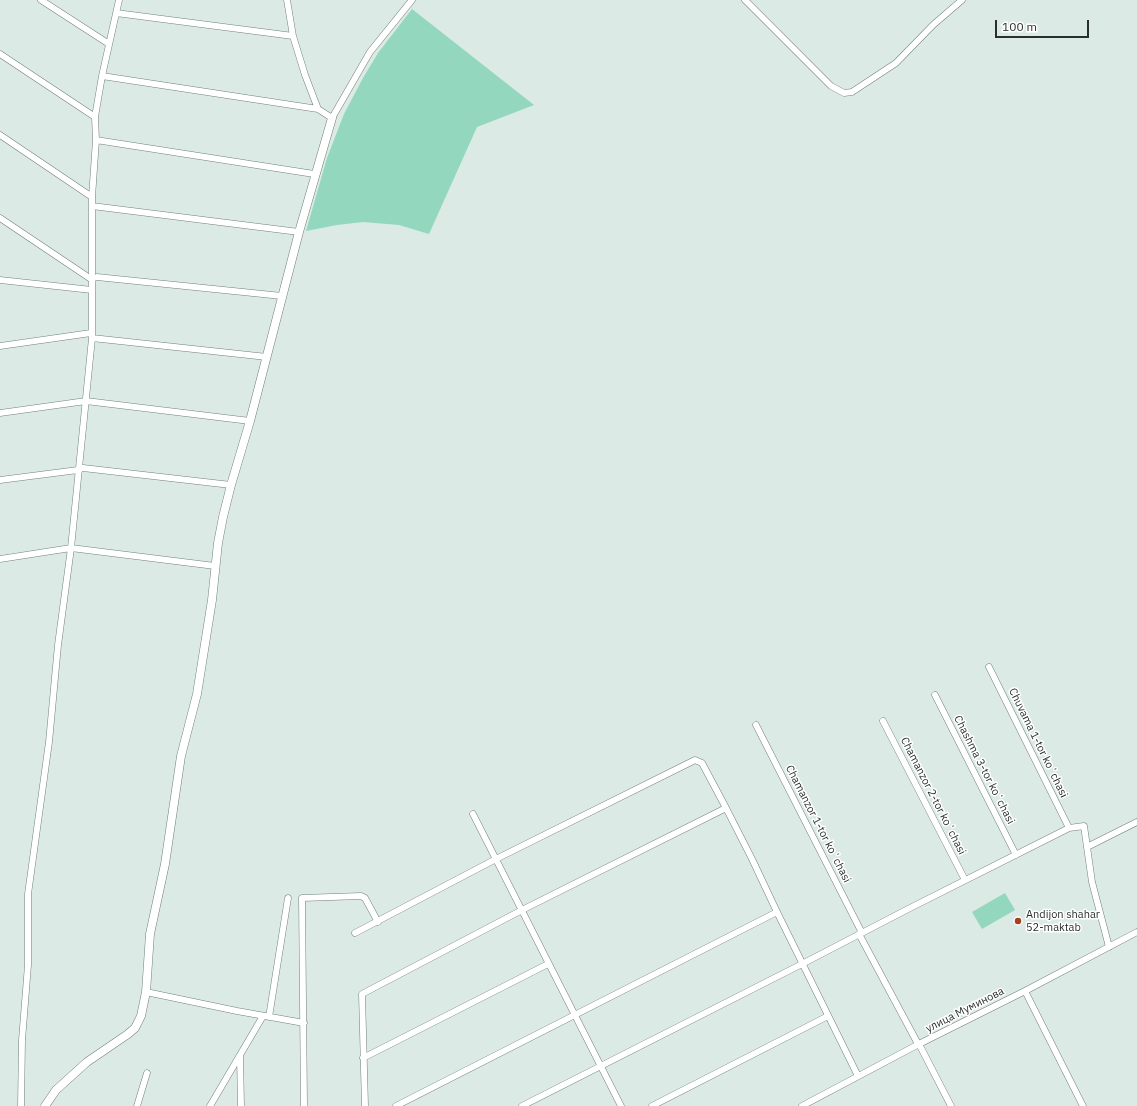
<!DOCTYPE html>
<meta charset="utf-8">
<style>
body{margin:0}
#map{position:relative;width:1137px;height:1106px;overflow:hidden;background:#dbeae4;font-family:"IBM Plex Sans",sans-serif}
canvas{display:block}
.scale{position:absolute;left:995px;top:20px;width:94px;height:18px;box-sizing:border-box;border:2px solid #292f2c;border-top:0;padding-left:5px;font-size:12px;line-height:14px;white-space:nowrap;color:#292f2c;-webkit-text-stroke:3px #fff;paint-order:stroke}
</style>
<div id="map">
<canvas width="1137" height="1106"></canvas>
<div class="scale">100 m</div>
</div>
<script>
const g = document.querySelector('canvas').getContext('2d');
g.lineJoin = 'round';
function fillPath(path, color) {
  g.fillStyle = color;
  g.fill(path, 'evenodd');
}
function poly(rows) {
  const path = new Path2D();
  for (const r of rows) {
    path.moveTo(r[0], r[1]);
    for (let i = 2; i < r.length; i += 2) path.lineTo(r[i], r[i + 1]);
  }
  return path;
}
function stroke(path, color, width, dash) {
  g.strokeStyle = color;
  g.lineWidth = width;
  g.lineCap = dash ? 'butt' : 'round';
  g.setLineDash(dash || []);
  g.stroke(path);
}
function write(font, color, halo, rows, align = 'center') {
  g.font = font + ' "IBM Plex Sans",sans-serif';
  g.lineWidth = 3;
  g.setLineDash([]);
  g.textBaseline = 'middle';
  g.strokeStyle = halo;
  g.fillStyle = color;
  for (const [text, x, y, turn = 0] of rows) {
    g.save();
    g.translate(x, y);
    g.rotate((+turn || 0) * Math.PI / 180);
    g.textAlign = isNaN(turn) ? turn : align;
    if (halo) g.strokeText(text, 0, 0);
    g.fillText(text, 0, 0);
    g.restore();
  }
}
fillPath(poly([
 [412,9,534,105,477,127,429,234,399,225,363,222,337,225,306,231,327,158,344,114,363,78,378,53],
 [1005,893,1015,910,982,929,972,912]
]), '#92d7be');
const street = poly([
 [41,0,109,44],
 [287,0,293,36,305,75,318,109],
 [745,0,831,86,844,93,852,92,896,63,933,25,962,0],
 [116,13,293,36],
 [0,54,95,117],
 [102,76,318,109,332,118,370,52,412,0],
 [0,135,92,197],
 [96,140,314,174],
 [92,206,299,232],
 [0,218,91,279,97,277,282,296],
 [0,280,92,290],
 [92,338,267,357],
 [0,346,91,333],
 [0,413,86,401,250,421],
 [0,480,78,470,83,468,231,485],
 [0,559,71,548,215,566],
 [989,667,1069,828],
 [935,695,1016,855],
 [883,721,965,880],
 [756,725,862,933],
 [473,814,621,1106],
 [1087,847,1137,822],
 [355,933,496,859,695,760,702,763,726,808],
 [859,934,918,1044],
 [1025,991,1083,1106],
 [146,992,237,1011,304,1023],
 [269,1017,288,898],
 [919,1044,951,1106],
 [240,1056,241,1106],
 [363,1058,548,964],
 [21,1106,22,1040,28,965,28,894,49,742,58,645,71,548,92,338,92,197,96,140,95,117,102,76,119,0],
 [137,1106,147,1073],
 [210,1106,263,1016],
 [304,1106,302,898,361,896,365,898,378,922],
 [365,1106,362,994,522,910,726,808,752,859,777,912,858,1076],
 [396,1106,777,912],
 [522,1106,802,964,910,908,1069,828,1084,826,1092,882,1109,947],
 [652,1106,828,1016],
 [802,1106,919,1044,1025,991,1137,932]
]);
const secondary = poly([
 [45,1106,56,1090,87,1062,128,1034,135,1028,141,1016,146,992,150,934,165,864,181,756,197,694,212,600,218,543,223,517,231,485,250,421,299,232,332,118]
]);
stroke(street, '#72807a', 7);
stroke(secondary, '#72807a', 9);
stroke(street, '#fff', 6);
stroke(secondary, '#fff', 8);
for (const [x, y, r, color] of [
 [1018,921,4,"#a63f1c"]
]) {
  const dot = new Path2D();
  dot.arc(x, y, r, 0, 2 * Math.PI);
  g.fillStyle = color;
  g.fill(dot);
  stroke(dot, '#fff', 1.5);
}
write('11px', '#292f2c', '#fff', [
 ["Chuvama 1-tor koʻchasi",1038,743,64],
 ["Chashma 3-tor koʻchasi",984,770,63],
 ["Chamanzor 2-tor koʻchasi",933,796,63],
 ["Chamanzor 1-tor koʻchasi",818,824,63],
 ["улица Муминова",965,1010,-27]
]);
write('11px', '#292f2c', '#fff', [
 ["Andijon shahar",1026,915],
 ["52-maktab",1026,928]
], 'left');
</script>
